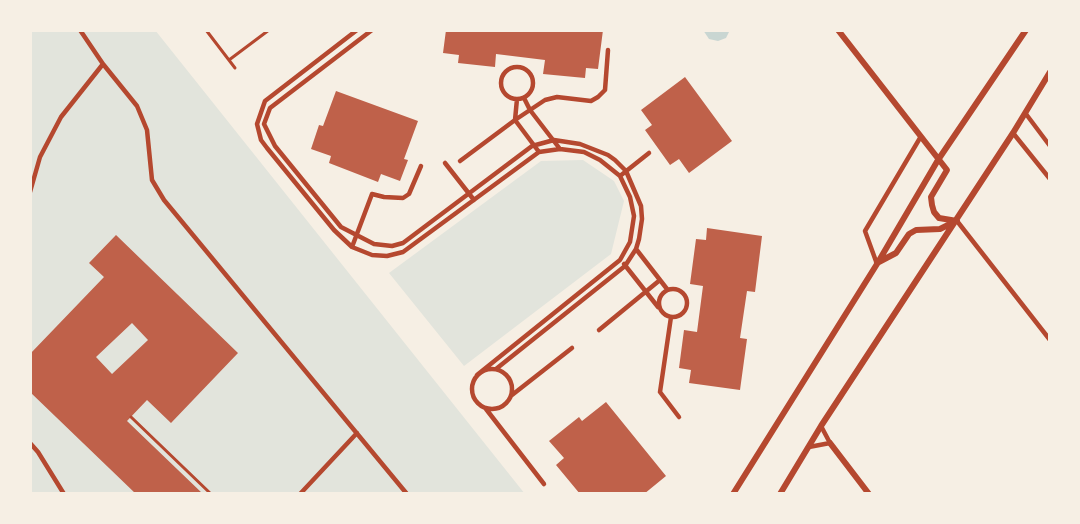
<!DOCTYPE html>
<style>
body{margin:0}
#map{position:relative;width:1080px;height:524px;overflow:hidden;background:#f6efe4;font-family:"Sofia Sans Condensed",sans-serif}
canvas{display:block}
.frame{position:absolute;inset:0;border:32px solid #f6efe4;pointer-events:none}
</style>
<div id="map">
<canvas width="1080" height="524"></canvas>
<div class="frame"></div>
</div>
<script>
const g = document.querySelector('canvas').getContext('2d');
g.lineJoin = 'round';
function fillPath(path, color) {
  g.fillStyle = color;
  g.fill(path, 'evenodd');
}
function poly(rows) {
  const path = new Path2D();
  for (const r of rows) {
    if (r.length === 3) {
      path.moveTo(r[0] + r[2], r[1]);
      path.arc(r[0], r[1], r[2], 0, 2 * Math.PI);
      continue;
    }
    path.moveTo(r[0], r[1]);
    for (let i = 2; i < r.length; i += 2) path.lineTo(r[i], r[i + 1]);
  }
  return path;
}
function stroke(path, color, width, dash) {
  g.strokeStyle = color;
  g.lineWidth = width;
  g.lineCap = dash ? 'butt' : 'round';
  g.setLineDash(dash || []);
  g.stroke(path);
}
fillPath(poly([
 [30,30,155,30,525,494,30,494],
 [583,160,614,181,624,201,611,254,464,366,389,273,541,161]
]), '#e2e4dc');
fillPath(poly([
 [703,30,730,30,726,38,718,41,709,39]
]), '#c9d6d2');
fillPath(poly([
 [446,30,603,30,598,69,586,68,585,78,543,74,545,60,496,54,495,67,458,63,459,55,443,53],
 [685,77,732,141,689,173,679,159,670,165,645,130,652,125,641,110],
 [336,91,418,121,404,159,408,160,400,181,381,174,378,182,329,163,331,156,311,149,319,125,323,126],
 [707,228,762,236,755,292,747,291,740,338,747,339,740,390,689,383,691,370,679,368,684,330,697,332,703,286,690,284,696,239,706,240],
 [116,235,238,353,171,423,147,400,127,421,203,494,136,494,30,392,30,354,104,277,89,263],
 [132,323,148,340,112,374,96,357],
 [606,402,666,476,644,494,580,494,556,465,564,458,549,441,579,417,582,421]
]), '#bf614a');
stroke(poly([
 [206,30,235,68],
 [229,60,269,30],
 [131,417,211,494]
]), '#b5482f', 3);
stroke(poly([
 [357,30,265,101,257,124,261,140,267,148,334,230,352,247,372,255,387,256,403,252,539,152,560,149,584,152,600,160,620,176,630,197,634,216,630,242,620,260,477,375],
 [372,30,270,108,264,124,275,146,341,227,374,244,392,246,403,243,532,146,554,140,580,144,608,155,615,160,626,171,641,206,642,219,639,239,636,249,625,266,496,369],
 [103,64,137,106,147,130,152,180,164,200,407,494],
 [517,83,16],
 [524,98,530,110,560,149],
 [517,99,515,120,539,152],
 [1026,114,1050,146],
 [1013,133,1050,179],
 [460,161,515,120,545,100,557,97,591,101,598,97,605,90,608,50],
 [445,163,474,200],
 [620,176,649,153],
 [30,192,40,157,61,117,103,64,80,30],
 [957,221,1050,340],
 [352,247,372,194,384,197,403,198,409,194,421,166],
 [636,249,667,289],
 [624,264,658,307],
 [877,264,865,231,920,138],
 [673,303,14],
 [671,317,660,392,679,417],
 [599,330,660,280],
 [492,389,20],
 [512,395,572,348],
 [486,409,544,484],
 [30,443,38,452,64,494],
 [809,447,830,443,821,426],
 [300,494,357,433]
]), '#b5482f', 4.5);
stroke(poly([
 [838,30,947,170,931,197,932,205,934,212,939,218,957,221],
 [877,263,896,253,909,234,916,230,940,229,956,221],
 [830,443,869,494],
 [733,494,877,264,938,160,1026,30],
 [780,494,821,426,1013,133,1050,72]
]), '#b5482f', 6);
</script>
